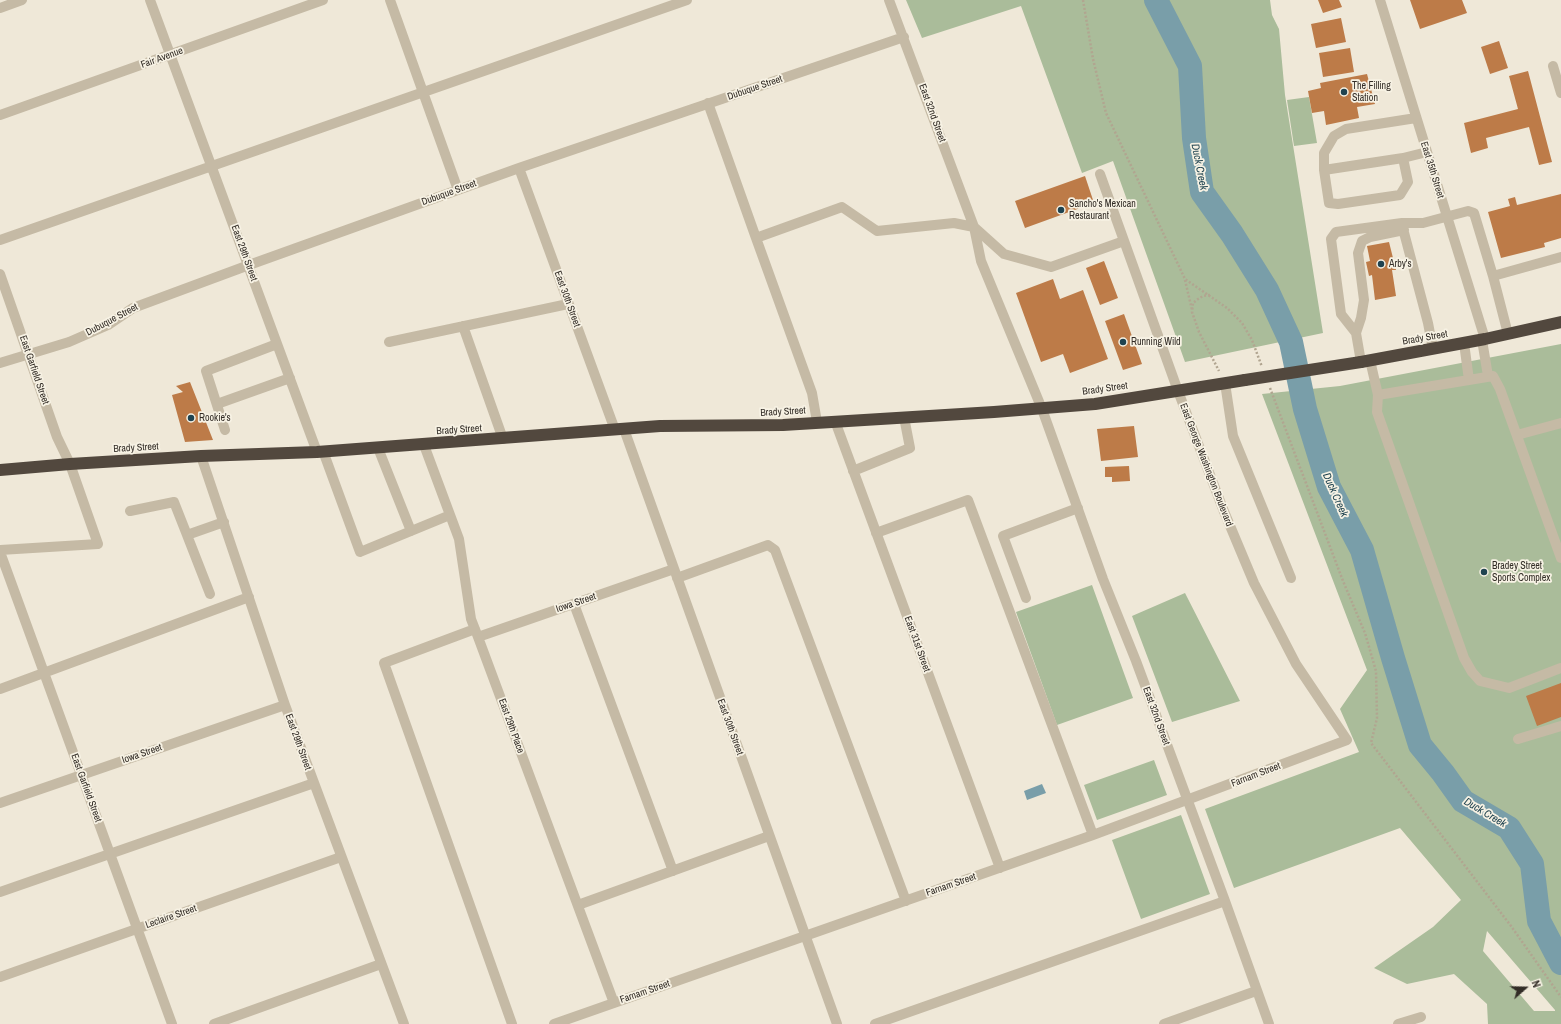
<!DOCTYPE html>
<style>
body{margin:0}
#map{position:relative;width:1561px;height:1024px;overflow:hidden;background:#efe8d8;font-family:"Archivo Narrow",sans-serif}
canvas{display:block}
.north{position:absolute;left:1505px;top:968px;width:40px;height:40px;-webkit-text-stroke:3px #f7f2e4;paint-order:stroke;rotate:70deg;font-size:11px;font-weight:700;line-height:16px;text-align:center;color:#322c26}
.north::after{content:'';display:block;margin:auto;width:14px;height:18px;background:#322c26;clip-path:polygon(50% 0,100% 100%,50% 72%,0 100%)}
</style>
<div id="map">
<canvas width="1561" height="1024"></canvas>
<div class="north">N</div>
</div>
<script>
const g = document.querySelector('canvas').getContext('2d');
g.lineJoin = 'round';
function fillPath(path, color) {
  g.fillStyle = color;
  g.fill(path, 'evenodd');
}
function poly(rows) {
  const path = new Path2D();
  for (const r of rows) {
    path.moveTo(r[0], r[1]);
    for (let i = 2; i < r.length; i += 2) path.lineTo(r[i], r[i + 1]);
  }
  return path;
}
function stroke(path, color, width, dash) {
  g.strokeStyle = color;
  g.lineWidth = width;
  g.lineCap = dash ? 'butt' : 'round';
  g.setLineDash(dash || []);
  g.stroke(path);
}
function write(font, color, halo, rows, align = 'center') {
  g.font = font + ' "Archivo Narrow",sans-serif';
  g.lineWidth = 3.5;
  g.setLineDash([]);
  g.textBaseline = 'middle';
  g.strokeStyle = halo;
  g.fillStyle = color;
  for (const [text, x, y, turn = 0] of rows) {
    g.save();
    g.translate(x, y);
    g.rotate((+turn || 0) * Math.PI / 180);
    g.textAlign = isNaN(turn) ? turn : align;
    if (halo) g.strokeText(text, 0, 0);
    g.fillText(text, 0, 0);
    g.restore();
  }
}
fillPath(poly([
 [906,0,1270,0,1272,15,1279,29,1285,95,1323,333,1185,362,1113,161,1082,173,1021,6,922,38],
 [1309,97,1317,143,1294,146,1287,100],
 [1561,344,1561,1024,1488,1024,1487,1004,1454,974,1407,984,1374,968,1433,927,1461,900,1400,828,1234,888,1205,809,1359,752,1340,709,1367,670,1262,394,1340,386],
 [1487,931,1555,1010,1555,1011,1534,1011,1483,951],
 [1092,585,1133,698,1057,725,1016,612],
 [1185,593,1240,701,1172,722,1132,616],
 [1154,760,1167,795,1097,820,1084,785],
 [1181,815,1210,894,1141,919,1112,840]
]), '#aabc9a');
fillPath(poly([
 [1042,784,1046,793,1027,800,1024,791]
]), '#799ea9');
stroke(poly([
 [1156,0,1190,66,1194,138,1202,192,1232,234,1267,290,1291,342,1305,409,1329,487,1362,550,1393,658,1420,745,1443,773,1463,801,1509,828,1532,864,1539,921,1561,963]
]), '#799ea9', 24);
fillPath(poly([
 [1318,0,1339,0,1342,7,1323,13],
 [1410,0,1462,0,1467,13,1420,29],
 [1341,18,1346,42,1316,48,1311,24],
 [1499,41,1508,68,1490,74,1481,47],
 [1350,48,1354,72,1323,77,1319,53],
 [1528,71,1552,162,1539,165,1529,127,1486,138,1488,148,1471,153,1464,123,1518,109,1509,76],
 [1367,74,1375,104,1357,107,1359,118,1326,125,1324,111,1312,113,1308,91,1321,88,1320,83],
 [1085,176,1094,203,1025,228,1015,201],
 [1561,194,1561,238,1544,243,1545,247,1501,258,1488,212,1510,206,1508,199,1515,197,1517,205],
 [1389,242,1396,270,1392,270,1396,296,1375,300,1372,275,1369,276,1366,262,1370,261,1367,246],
 [1104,261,1118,298,1100,305,1086,268],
 [1053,279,1060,299,1083,290,1108,359,1070,373,1063,354,1041,362,1016,293],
 [1124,314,1142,364,1123,370,1105,321],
 [190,382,213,440,185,442,172,395,183,392,176,386],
 [1134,426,1138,457,1101,461,1097,429],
 [1129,466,1130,481,1112,482,1112,477,1105,477,1105,467],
 [1561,683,1561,717,1537,726,1526,696]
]), '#bd7b48');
stroke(poly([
 [1083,0,1093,59,1106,113,1185,279,1227,308,1242,323,1252,340,1262,367],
 [1185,280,1192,310],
 [1210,295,1203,296,1198,299,1193,303,1192,312,1199,332,1219,371],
 [1270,388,1343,581,1365,633,1376,671,1377,718,1371,743,1511,926,1561,997]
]), '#b1a590', 2.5, [2, 2]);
stroke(poly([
 [150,0,317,452],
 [390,0,458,190],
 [889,0,974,227,981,261,1042,409,1103,579,1136,661,1225,901,1269,1024],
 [1380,0,1485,339],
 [0,8,22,0],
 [1553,66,1561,93],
 [708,103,756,238,842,207,877,231,954,223,974,227,1004,254,1051,267,1124,241],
 [0,115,323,0],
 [1403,158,1408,182,1400,195,1338,204,1329,203,1324,170,1324,153,1334,136,1346,129,1416,118],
 [519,168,615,430],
 [1324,170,1403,158,1427,152],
 [1402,225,1428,323,1433,349],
 [756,238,812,393,817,422],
 [0,240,687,0],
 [0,274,57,437,70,464,98,544,0,550],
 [463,326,503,439],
 [1356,333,1361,318,1364,300,1358,253,1362,241,1370,237,1404,230],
 [1508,334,1493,276,1561,257],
 [1482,340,1488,376],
 [389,342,568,304],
 [1464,343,1469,380],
 [1370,360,1378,395,1377,412,1464,658,1472,672,1480,681,1509,688,1561,668],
 [1361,362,1356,333,1341,314,1331,239,1336,232,1402,223,1423,223,1468,211,1474,213,1493,276],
 [0,363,69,342,108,325,133,308,249,265,519,168,904,37],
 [1225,383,1233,436,1291,578],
 [1378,395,1493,376,1500,389,1561,558],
 [217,404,290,378],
 [835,421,1000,868],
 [624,429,837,1024],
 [225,430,206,371,277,344],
 [1517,435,1561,423],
 [424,445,459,539,471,619,478,637,614,1003],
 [378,448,411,531],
 [323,451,360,552,450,515],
 [201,456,285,705,404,1024],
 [853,471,910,448,904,417],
 [130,511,174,502,187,535],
 [876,533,968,500,1093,835],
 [0,552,172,1024],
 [677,578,768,545,775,550,906,901],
 [210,594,187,535,224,522],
 [1026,598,1003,536,1078,508],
 [574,604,673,871],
 [475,629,384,663,512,1024],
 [478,637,674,569],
 [0,689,249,597],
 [1518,739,1561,726],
 [0,803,285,705],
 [0,892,314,783],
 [578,905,769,836],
 [0,977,341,857],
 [214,1024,381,964],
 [554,1024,1093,835,1347,740,1296,664,1254,583,1223,509,1178,391,1100,174],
 [875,1024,1225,901],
 [1164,1024,1256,991],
 [1398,1024,1421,1017]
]), '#c5baa5', 10);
stroke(poly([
 [1361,362,1485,339,1561,322],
 [0,470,70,464,201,456,317,452,660,426,783,425,994,412,1095,404,1245,380]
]), '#52483e', 12);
stroke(poly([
 [1245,380,1361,362]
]), '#52483e', 12);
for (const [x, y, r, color] of [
 [1344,92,4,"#1f4350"],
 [1061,210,4,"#1f4350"],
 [1381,264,4,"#1f4350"],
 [1123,342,4,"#1f4350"],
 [191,418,4,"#1f4350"],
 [1484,572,4,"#1f4350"]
]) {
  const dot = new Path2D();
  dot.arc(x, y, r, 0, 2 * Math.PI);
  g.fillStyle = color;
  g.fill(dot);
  stroke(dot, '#f7f2e4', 1.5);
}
write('10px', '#322c26', '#f7f2e4', [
 ["Fair Avenue",162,58,-20],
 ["Dubuque Street",755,88,-19],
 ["East 32nd Street",932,113,70],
 ["East 35th Street",1432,170,73],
 ["Dubuque Street",449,193,-20],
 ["East 29th Street",244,253,70],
 ["East 30th Street",567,299,70],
 ["Dubuque Street",112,320,-28],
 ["Brady Street",1425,338,-10],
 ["East Garfield Street",34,370,71],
 ["Brady Street",1105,389,-8],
 ["Brady Street",783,412,-3],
 ["Brady Street",459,430,-4],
 ["Brady Street",136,448,-3],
 ["East George Washington Boulevard",1206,465,69],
 ["Iowa Street",576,603,-19],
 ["East 31st Street",917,644,70],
 ["East 32nd Street",1156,716,70],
 ["East 29th Place",511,726,70],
 ["East 30th Street",730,727,70],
 ["East 29th Street",298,742,70],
 ["Iowa Street",142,754,-19],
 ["Farnam Street",1256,775,-21],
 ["East Garfield Street",86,788,70],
 ["Farnam Street",951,885,-19],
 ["Leclaire Street",171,917,-19],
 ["Farnam Street",645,992,-19]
]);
write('10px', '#322c26', '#f7f2e4', [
 ["The Filling",1352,86],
 ["Station",1352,98],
 ["Sancho's Mexican",1069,204],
 ["Restaurant",1069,216],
 ["Arby's",1389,264],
 ["Running Wild",1131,342],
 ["Rookie's",199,418],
 ["Bradey Street",1492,566],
 ["Sports Complex",1492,578]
], 'left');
write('italic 11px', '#1f4350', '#f7f2e4', [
 ["Duck Creek",1199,167,79],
 ["Duck Creek",1335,495,66],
 ["Duck Creek",1485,813,31]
]);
</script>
